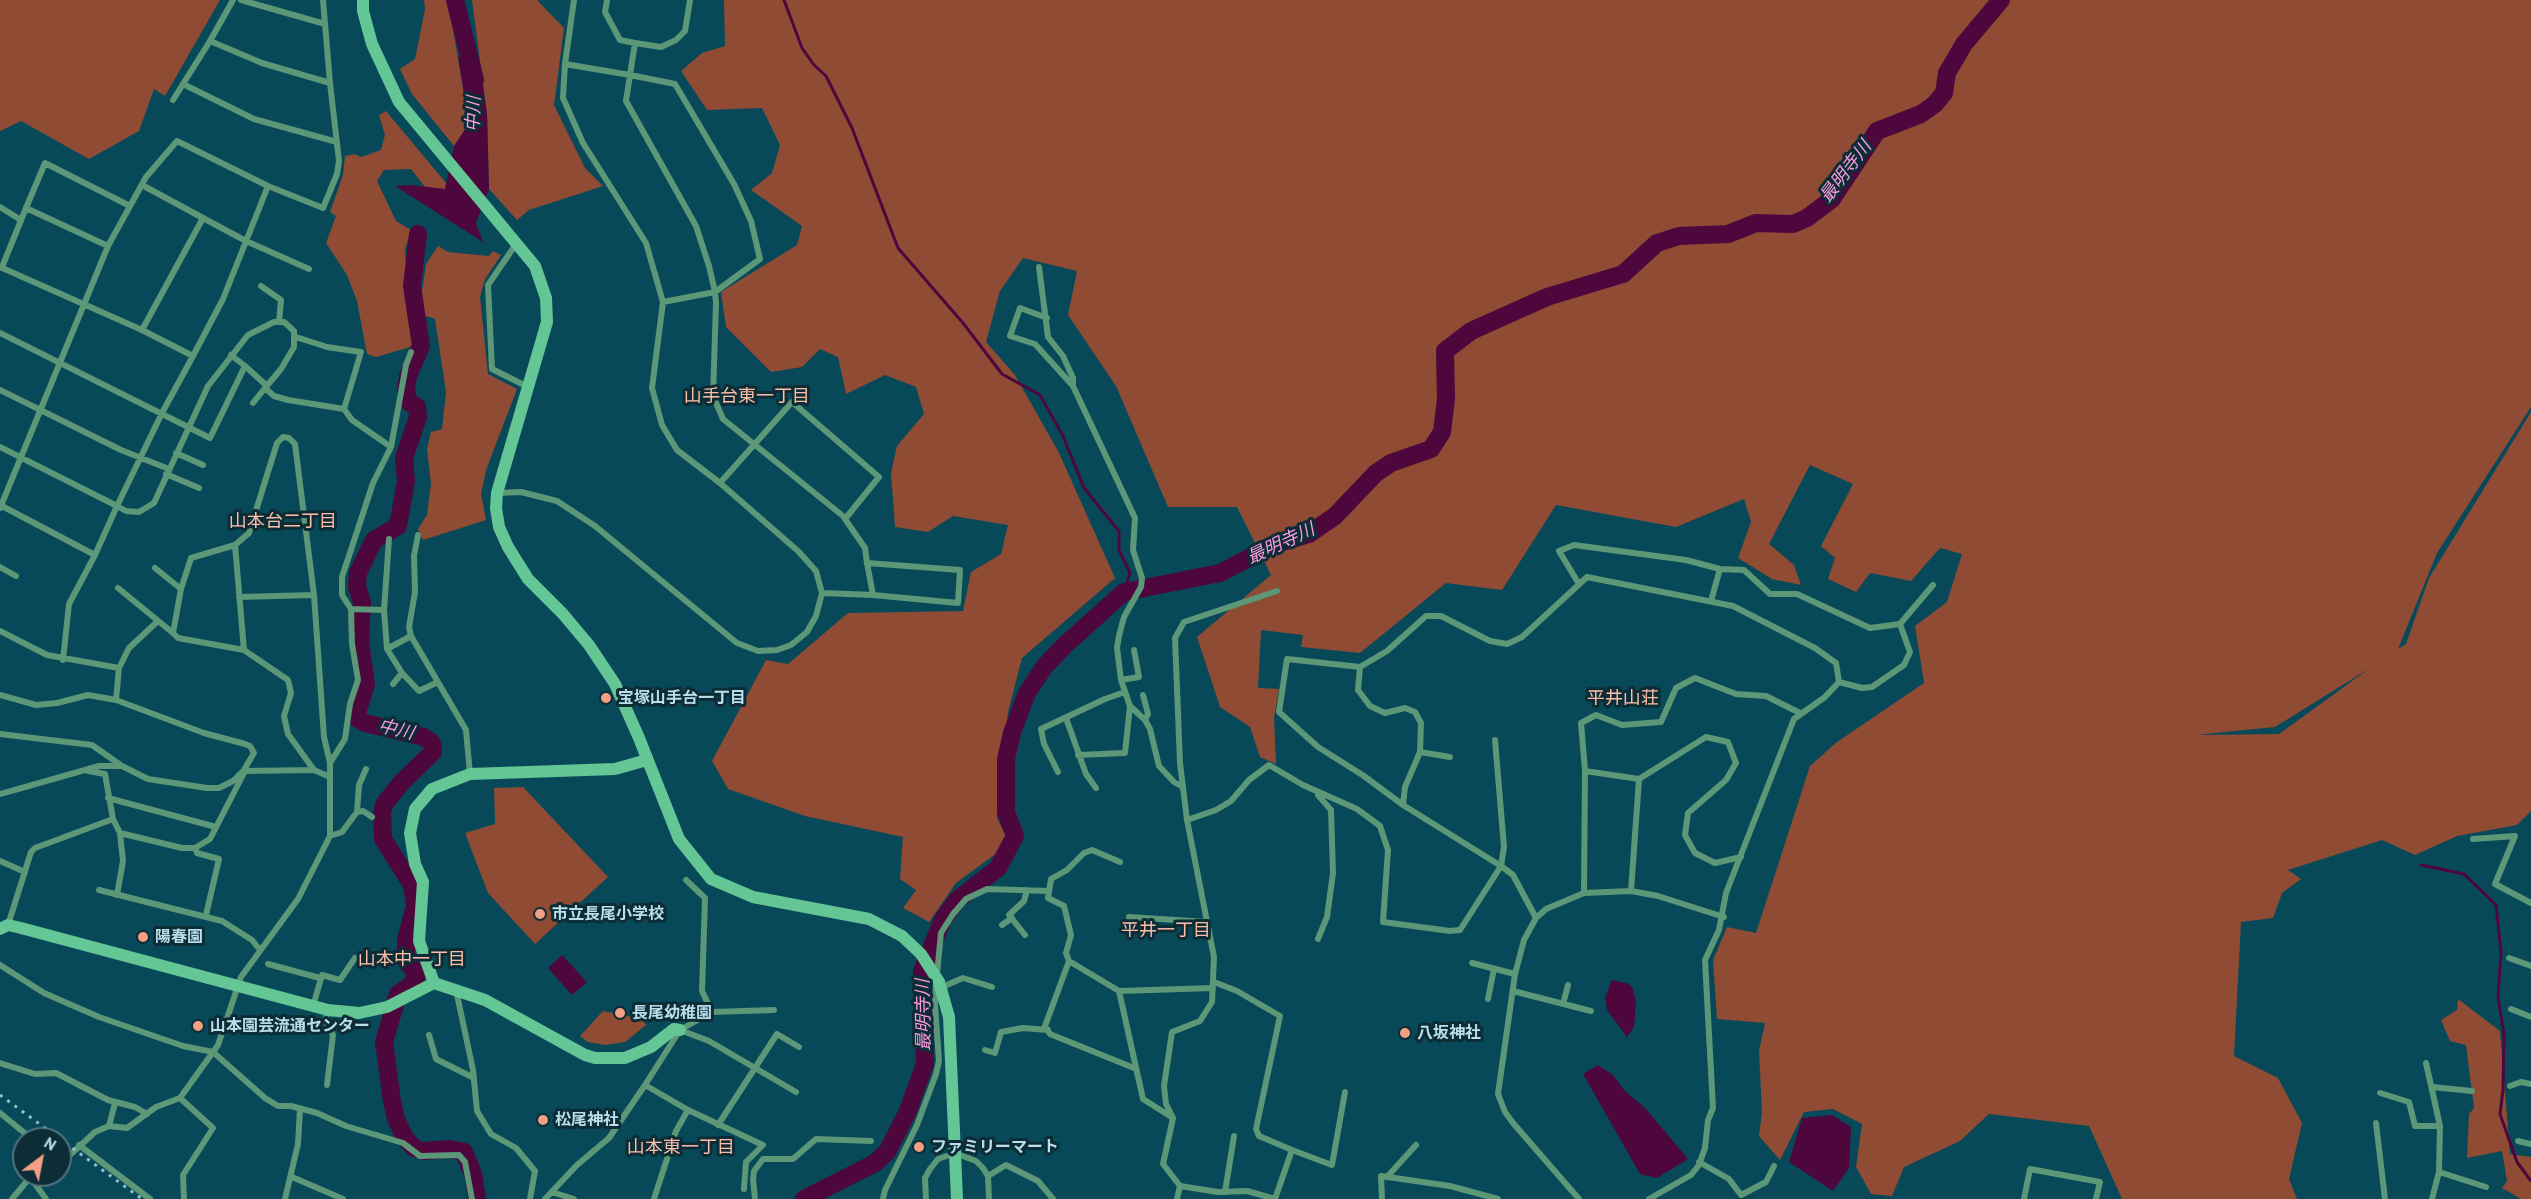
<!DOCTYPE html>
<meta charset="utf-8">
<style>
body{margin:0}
#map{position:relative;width:2531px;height:1199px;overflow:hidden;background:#084959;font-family:"PT Sans",sans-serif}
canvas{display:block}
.north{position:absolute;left:12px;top:1127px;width:60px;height:60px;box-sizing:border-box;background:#0c2d36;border:2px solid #52747e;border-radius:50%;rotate:32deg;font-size:16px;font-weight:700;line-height:24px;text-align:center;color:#badeea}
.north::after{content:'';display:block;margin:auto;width:21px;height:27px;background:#f39f83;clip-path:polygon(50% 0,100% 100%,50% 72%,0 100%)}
</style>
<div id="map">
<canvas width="2531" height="1199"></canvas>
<div class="north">N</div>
</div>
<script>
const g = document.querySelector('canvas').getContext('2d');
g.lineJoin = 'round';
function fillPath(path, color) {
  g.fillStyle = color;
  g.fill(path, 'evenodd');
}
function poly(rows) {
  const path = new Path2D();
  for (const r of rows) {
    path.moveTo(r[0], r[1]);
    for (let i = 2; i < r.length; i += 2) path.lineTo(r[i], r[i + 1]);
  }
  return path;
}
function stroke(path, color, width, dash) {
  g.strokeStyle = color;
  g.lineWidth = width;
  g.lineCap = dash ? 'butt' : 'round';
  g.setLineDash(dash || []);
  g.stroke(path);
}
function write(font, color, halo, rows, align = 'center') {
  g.font = font + ' "PT Sans","Noto Sans JP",sans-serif';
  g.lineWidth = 6;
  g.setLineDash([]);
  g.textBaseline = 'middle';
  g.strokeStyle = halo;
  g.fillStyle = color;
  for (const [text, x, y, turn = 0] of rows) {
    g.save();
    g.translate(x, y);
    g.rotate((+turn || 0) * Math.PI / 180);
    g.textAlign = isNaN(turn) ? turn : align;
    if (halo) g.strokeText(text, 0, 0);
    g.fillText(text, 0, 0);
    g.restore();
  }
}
fillPath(poly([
 [0,0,220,0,165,96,154,89,139,131,89,159,21,121,0,131],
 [424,0,448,0,464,94,466,128,454,146,412,94,400,69,415,59,425,9],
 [472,0,537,0,564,28,554,105,585,168,603,186,529,210,517,220,489,189,487,114],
 [724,0,2531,0,2531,407,2437,553,2398,649,2406,644,2429,578,2531,412,2531,811,2517,825,2457,836,2415,855,2382,840,2288,870,2301,879,2282,893,2273,918,2241,922,2234,1056,2278,1078,2302,1123,2289,1179,2297,1199,2122,1199,2089,1126,1989,1114,1960,1141,1904,1167,1892,1196,1871,1194,1856,1167,1862,1124,1833,1109,1804,1112,1780,1160,1759,1136,1762,1112,1759,1051,1765,1023,1717,1019,1713,960,1727,927,1756,933,1810,766,1837,742,1924,683,1915,626,1947,602,1962,554,1940,548,1911,581,1870,573,1856,592,1828,579,1835,558,1821,546,1853,484,1810,465,1769,544,1794,565,1801,585,1772,579,1738,558,1751,522,1744,499,1676,527,1556,505,1502,590,1446,583,1360,653,1301,647,1303,635,1261,630,1258,688,1279,689,1274,718,1276,764,1260,757,1250,727,1220,707,1197,637,1271,575,1237,507,1168,507,1116,386,1068,315,1077,271,1023,258,1000,291,986,342,1015,375,1059,453,1115,578,1022,658,1008,712,997,818,1006,836,1005,847,956,883,929,922,903,908,916,890,900,879,903,837,805,816,728,789,712,761,766,660,788,664,848,613,963,611,971,572,1001,554,1008,525,953,516,928,532,895,527,891,473,897,446,924,414,916,387,885,375,846,394,838,357,820,349,802,367,771,372,726,327,721,292,797,245,802,226,751,190,772,173,780,145,762,108,707,110,681,71,702,53,725,46],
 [2370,668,2279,734,2196,735,2275,727],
 [386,111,446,183,445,190,425,187,411,169,384,170,377,181,396,221,411,230,405,249,408,297,416,340,410,347,376,357,367,354,357,301,347,275,326,243,336,216,330,212,343,175,345,156,355,154,361,157,381,150,385,135,379,115],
 [438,246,448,252,489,256,493,251,501,255,485,279,480,297,488,374,517,389,486,470,481,494,486,520,423,540,418,529,427,515,431,484,427,449,431,432,442,429,446,392,435,319,423,315,422,292,426,264],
 [523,787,608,877,535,944,488,893,465,833,495,824,494,788],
 [2458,999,2500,1031,2510,1154,2531,1157,2531,1199,2521,1199,2502,1188,2507,1181,2502,1151,2467,1158,2469,1114,2474,1108,2466,1045,2450,1041,2441,1020,2457,1010],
 [603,1011,643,1019,646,1025,625,1042,605,1045,588,1042,580,1036]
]), '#8f4b33');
fillPath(poly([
 [458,57,479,59,487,114,489,189,476,223,483,242,395,186,412,185,445,189,454,146,466,128,464,93],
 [562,955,587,982,572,995,548,968],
 [1612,980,1629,984,1633,989,1636,1003,1634,1027,1627,1037,1607,1010,1605,997],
 [1598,1065,1613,1075,1624,1090,1646,1109,1688,1159,1657,1178,1640,1174,1583,1074],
 [1832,1115,1851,1127,1849,1168,1833,1191,1789,1162,1802,1118]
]), '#4d073d');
stroke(poly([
 [784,0,802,48,814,65,826,76,852,128,898,248,963,323,1002,374,1040,395,1063,436,1084,488,1119,531,1119,550,1130,573,1124,592],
 [2421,865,2464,874,2496,905,2501,952,2498,997,2504,1035,2503,1090,2500,1114,2517,1162,2531,1181]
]), '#4d073d', 3);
stroke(poly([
 [455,0,475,80],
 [418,234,412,286,421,346,408,376,406,391,409,402,417,407,418,417,404,458,406,481,398,526,374,540,358,573,357,587,362,602,360,642,366,684,357,713,358,719,365,723,424,737,432,743,433,752,402,782,385,803,382,812,383,839,412,885,415,905,406,940,406,961,415,971,416,977,412,984,398,994,384,1042,392,1101,396,1119,405,1138,414,1148,424,1151,450,1149,464,1152,473,1174,477,1199],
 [804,1199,875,1163,887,1152,907,1113,925,1064,922,971,943,919,957,900,998,868,1015,836,1006,812,1006,759,1012,733,1026,695,1044,667,1065,645,1124,592,1220,573,1276,544,1309,534,1335,516,1376,473,1391,463,1431,449,1442,432,1446,399,1445,351,1471,331,1547,297,1623,274,1657,243,1679,236,1728,234,1756,223,1793,224,1807,218,1832,199,1877,131,1921,114,1935,104,1944,93,1947,73,1964,44,2001,0]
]), '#4d073d', 18);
stroke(poly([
 [241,0,325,24],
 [574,0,565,64,630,75,635,43,620,40,605,12,607,0],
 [210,41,233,0],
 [635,43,661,47,676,40,685,31,690,0],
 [565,64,563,98,583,143,646,243,663,302,715,292,760,259,751,221,734,184,675,84,630,75,626,101,696,226,709,266,715,292,716,303,713,396,723,419,843,516,865,548,867,563,873,595,958,603,960,570,867,563],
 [183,84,254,119,337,142],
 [173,100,210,41,262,63,330,83,323,0],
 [142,185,203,218],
 [0,207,21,220],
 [516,244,488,285,492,369,528,387],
 [108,246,146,177,177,141,268,186,323,208,337,174,339,161,330,83],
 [0,267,142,330],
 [2,267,26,208],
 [1039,267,1048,337,1063,356,1073,378,1073,386,1135,518,1133,550,1142,578,1141,587,1124,617,1119,636,1117,648,1121,680,1130,706,1145,720,1150,729,1159,766,1174,782,1183,787],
 [261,286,281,300,279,322],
 [663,302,652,388,662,425,677,450,720,483,798,551,816,571,822,593,873,595],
 [1047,318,1020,308,1010,336,1035,344,1073,386],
 [0,333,210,438,245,366,231,355],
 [296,337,327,347,361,352,344,409,352,420,391,447],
 [193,356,223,299,268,186],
 [245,366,267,386],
 [265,388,281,369,294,347,294,331,284,322,274,322,248,335,208,386,154,503,139,512,126,511,117,506,162,413,193,356,142,330,203,218,246,241,309,269],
 [0,390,121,450,169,469],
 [253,403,265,388,274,396,288,400,344,409],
 [0,447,117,506,95,555,0,505],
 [176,453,203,465],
 [166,474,199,488],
 [720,483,792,402,879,477,845,519],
 [497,493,521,492,557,501,595,526,737,643,758,651,777,650,791,645,807,632,816,616,822,593],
 [0,508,108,246,26,208,45,163,130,206],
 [418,535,414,556,415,592,409,627,411,636,466,730,470,774],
 [389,539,384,610,387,649,402,673,419,691,438,682],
 [235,545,249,533,277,443,283,437,289,438,295,444,314,595,324,737,330,763,330,836],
 [0,567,16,576],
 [155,568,181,589],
 [1579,584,1559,551,1574,545,1686,560,1720,569,1744,570,1770,594,1797,594,1870,628,1900,624],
 [118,588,173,633,181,589,191,558,235,545,244,650],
 [239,597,314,595],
 [1711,601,1720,569],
 [351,609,384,610],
 [0,631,47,655,119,668],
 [173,633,178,638,244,650,288,680,291,693,284,716,288,734,314,770,330,777],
 [387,649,411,636],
 [63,660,69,604,95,555],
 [1360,667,1358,690,1370,706,1385,713,1405,708,1415,712,1421,723,1420,752,1405,787,1403,805],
 [1121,680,1139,677,1134,650],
 [393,684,402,673],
 [0,695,36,705,57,703,88,695,116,700,204,733,245,744,250,746,254,753,244,770,233,781,219,788,207,788,148,779,122,766,92,745,0,734],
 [1143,695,1148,714,1145,720],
 [116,700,119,668,129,648,158,621],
 [1066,718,1086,774,1096,788],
 [1495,740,1504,847,1501,866,1403,805,1364,776,1318,747,1279,712,1287,659,1360,667,1387,651,1426,616,1441,616,1490,641,1507,644,1522,637,1587,577,1733,606,1815,648,1836,663,1839,682],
 [1420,752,1450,757],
 [1078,755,1125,753,1130,706],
 [330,763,345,739,350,704,358,680,352,644,351,609,342,595,342,577,373,483,391,447,406,365,411,352],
 [88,771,105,774,113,819,120,833],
 [1585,771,1639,779],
 [1058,772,1044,744,1041,729,1105,699,1125,692],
 [0,794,99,766,122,766],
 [108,798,216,827],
 [357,812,359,785,366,769],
 [1187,820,1216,810,1231,801,1249,780,1269,765,1303,785,1357,809,1380,826,1388,850,1383,922,1450,931,1460,930,1501,866,1513,875,1536,918],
 [2473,839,2515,836,2495,884,2531,903],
 [195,848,197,853,219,859,206,915],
 [0,861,25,872],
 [1120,862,1092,850,1084,853,1067,870,1051,879,1048,898,1064,906,1071,935,1066,953,1069,961,1119,991,1213,988],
 [686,880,705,898,702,991,712,1012],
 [99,890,222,921,252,940,260,950],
 [1631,891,1639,779,1706,737,1728,742,1736,763,1726,780,1688,813,1685,835,1695,853,1715,863,1741,857],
 [1584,893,1585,771,1581,723,1596,715,1622,725,1661,722,1676,688,1695,678,1736,694,1766,696,1800,713],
 [117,895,123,861,120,833,182,848,195,848,210,839,245,771,314,770],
 [1129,917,1207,922],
 [8,925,31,852,35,848,113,819],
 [1002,925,1012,918],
 [1025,935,1009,915,1024,901,1027,890],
 [1318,939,1327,917,1333,873,1331,810,1318,795],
 [2509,958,2531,966],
 [1069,961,1045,1026,1050,1034,1134,1068],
 [1472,963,1515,974],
 [268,964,320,978],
 [0,965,44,993,99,1017,183,1046,213,1052,265,1098,278,1106,291,1106,317,1113,346,1126,403,1143,420,1156,459,1155,465,1162,472,1199],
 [937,974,941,933,953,914,966,899,987,889,1049,891],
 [1214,982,1237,991,1280,1016,1256,1129,1259,1136,1292,1150],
 [942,987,963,978,992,987],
 [456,990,473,1070,477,1111,491,1134,516,1148,535,1171,530,1199],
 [1119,991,1143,1099,1173,1118],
 [1513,991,1591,1011],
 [1488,999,1494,969],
 [1563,1004,1568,985],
 [313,1006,322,975,340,980,355,958],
 [2511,1009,2531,1017],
 [680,1030,709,1041,796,1092],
 [429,1035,436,1059,474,1078],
 [985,1050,995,1053,1001,1032,1023,1028,1048,1030],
 [0,1063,35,1074,56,1073,108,1100,135,1107,147,1114],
 [2426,1063,2440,1126,2439,1172,2432,1199],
 [327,1085,333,1035,325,1020,328,1010],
 [2510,1086,2521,1082,2531,1084],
 [2432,1087,2472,1091],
 [2380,1093,2409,1102,2415,1126,2440,1126],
 [180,1098,213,1128,183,1175,184,1199],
 [688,1110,763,1145,746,1162,744,1189],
 [0,1113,32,1139],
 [2376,1123,2385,1199],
 [718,1125,777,1034,799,1047],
 [109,1126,115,1103],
 [2518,1141,2531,1144],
 [79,1145,150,1199],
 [1699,1162,1729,1179,1741,1195,1766,1182,1774,1166],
 [60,1164,95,1132,109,1126,127,1128,156,1107,180,1098,218,1045,241,977,298,899,330,836,342,832,357,812,363,811,372,817],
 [2439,1172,2486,1187],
 [988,1176,1006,1165,1038,1181,1053,1199],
 [30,1177,46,1199],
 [292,1177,343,1199],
 [1387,1177,1416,1145],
 [1180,1186,1218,1192,1247,1191,1275,1199],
 [552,1192,574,1199],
 [1225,1192,1234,1136],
 [12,1199,32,1175],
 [285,1199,298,1144,300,1109],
 [545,1199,577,1165,609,1138,645,1085],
 [654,1199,676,1131,688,1110,645,1085,680,1030,712,1012,774,1010],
 [755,1199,753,1179,754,1171,763,1159,793,1159,816,1139,871,1141],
 [883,1199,885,1190,917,1125,936,1074,939,1061,935,1005,936,984],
 [926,1199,925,1178,930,1169,938,1159,955,1153,976,1161,983,1168,988,1176,989,1199],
 [1177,1199,1180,1186,1163,1164,1173,1118,1166,1104,1164,1086,1172,1032,1200,1021,1212,1002,1214,957,1187,820,1180,763,1175,638,1184,622,1277,591],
 [1275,1199,1292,1150,1332,1165,1345,1092],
 [1382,1199,1381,1176,1450,1186,1498,1199],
 [1579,1199,1513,1123,1505,1112,1498,1094,1515,974,1524,940,1536,918,1546,909,1584,893,1631,891,1658,896,1724,917],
 [1649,1199,1691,1175,1699,1165,1705,1148,1708,1120,1713,1108,1705,960,1719,930,1726,893,1794,719,1825,697,1839,682,1862,688,1872,687,1904,665,1910,652,1900,624,1933,585],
 [2024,1199,2030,1169,2100,1182,2096,1199]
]), '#5c9777', 6);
stroke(poly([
 [363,0,363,11,372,44,399,102,535,266,546,298,547,322,497,493,496,508,499,527,508,547,528,579,563,614,589,645,615,684,639,738,679,839,711,879,753,897,869,919,902,936],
 [0,929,8,925,21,928,328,1010,359,1013,387,1007,434,983,419,941,423,882,415,864,410,833,415,809,432,789,470,774,615,769,647,760],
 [939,982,949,1017,957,1199],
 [434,983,485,1000,585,1055,595,1058,625,1058,651,1047,674,1029,680,1030]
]), '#63c694', 12);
stroke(poly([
 [0,1095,142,1199]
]), '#95bfcc', 3, [3, 6]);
stroke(poly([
 [902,936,921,954,939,982]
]), '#63c694', 12);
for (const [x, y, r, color] of [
 [606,698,6,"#f39f83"],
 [540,914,6,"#f39f83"],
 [143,937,6,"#f39f83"],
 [620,1013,6,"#f39f83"],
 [198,1026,6,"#f39f83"],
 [1405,1033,6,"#f39f83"],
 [543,1120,6,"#f39f83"],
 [919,1147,6,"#f39f83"]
]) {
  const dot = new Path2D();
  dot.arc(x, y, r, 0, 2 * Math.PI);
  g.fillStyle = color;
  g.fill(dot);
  stroke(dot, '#0c2d36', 2);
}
write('bold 16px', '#badeea', '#0c2d36', [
 ["宝塚山手台一丁目",618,698],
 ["市立長尾小学校",552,914],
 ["陽春園",155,937],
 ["長尾幼稚園",632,1013],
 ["山本園芸流通センター",210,1026],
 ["八坂神社",1417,1033],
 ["松尾神社",555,1120],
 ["ファミリーマート",931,1147]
], 'left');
write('italic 18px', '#fd99de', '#0c2d36', [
 ["中川",474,114,-88],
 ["最明寺川",1846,172,-53],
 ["最明寺川",1281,544,-25],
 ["中川",396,730,13],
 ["最明寺川",924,1015,-91]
]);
write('18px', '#fdbea8', '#0c2d36', [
 ["山手台東一丁目",747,397],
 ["山本台二丁目",283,522],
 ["平井山荘",1623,699],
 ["平井一丁目",1166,931],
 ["山本中一丁目",412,960],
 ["山本東一丁目",681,1148]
]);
</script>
